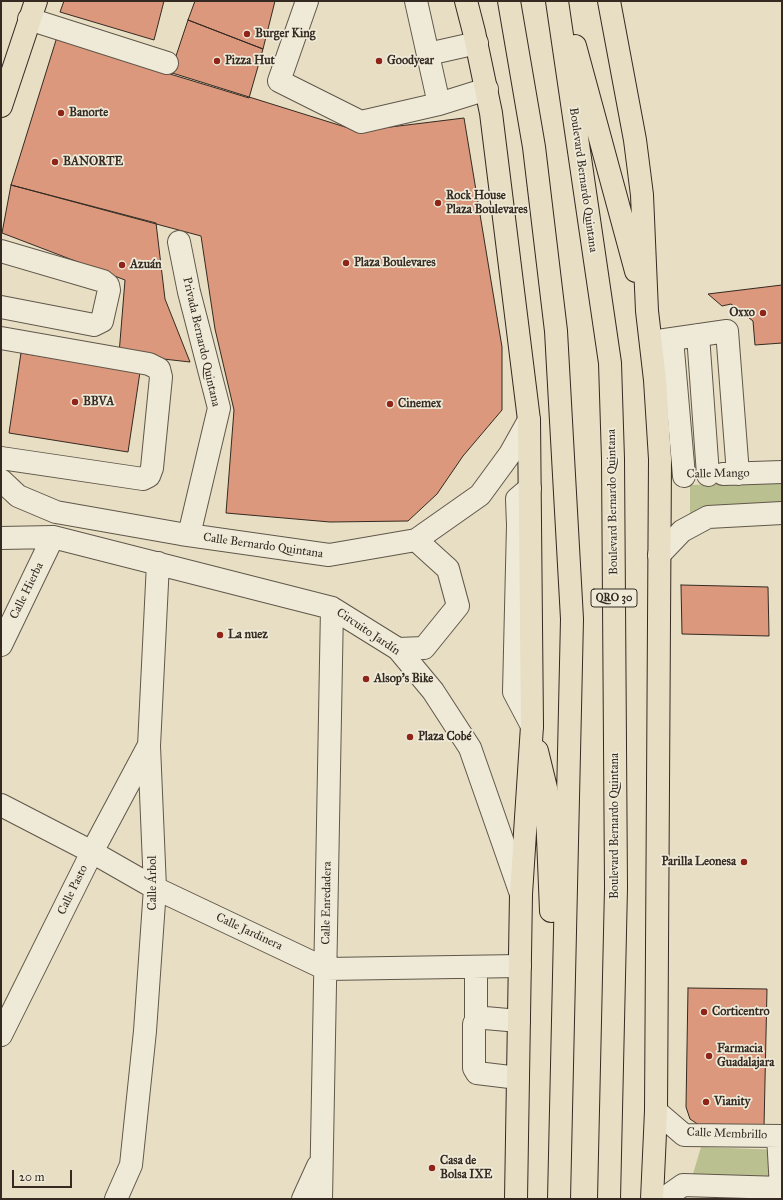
<!DOCTYPE html>
<meta charset="utf-8">
<style>
body{margin:0}
#map{position:relative;width:783px;height:1200px;overflow:hidden;background:#e7dec3;font-family:"IM FELL Great Primer",serif}
canvas{display:block}
.frame{position:absolute;inset:0;border:2px solid #342a22;pointer-events:none}
.scale{position:absolute;left:12px;top:1170px;width:60px;height:18px;box-sizing:border-box;border:2px solid #342a22;border-top:0;padding-left:5px;font-size:12px;line-height:14px;white-space:nowrap;color:#342a22;-webkit-text-stroke:3px #efead8;paint-order:stroke}
</style>
<div id="map">
<canvas width="783" height="1200"></canvas>
<div class="frame"></div>
<div class="scale">20 m</div>
</div>
<script>
const g = document.querySelector('canvas').getContext('2d');
g.lineJoin = 'round';
function fillPath(path, color) {
  g.fillStyle = color;
  g.fill(path, 'evenodd');
}
function poly(rows) {
  const path = new Path2D();
  for (const r of rows) {
    path.moveTo(r[0], r[1]);
    for (let i = 2; i < r.length; i += 2) path.lineTo(r[i], r[i + 1]);
  }
  return path;
}
function stroke(path, color, width, dash) {
  g.strokeStyle = color;
  g.lineWidth = width;
  g.lineCap = dash ? 'butt' : 'round';
  g.setLineDash(dash || []);
  g.stroke(path);
}
function write(font, color, halo, rows, align = 'center') {
  g.font = font + ' "IM FELL Great Primer",serif';
  g.lineWidth = 3.5;
  g.setLineDash([]);
  g.textBaseline = 'middle';
  g.strokeStyle = halo;
  g.fillStyle = color;
  for (const [text, x, y, turn = 0] of rows) {
    g.save();
    g.translate(x, y);
    g.rotate((+turn || 0) * Math.PI / 180);
    g.textAlign = isNaN(turn) ? turn : align;
    if (halo) g.strokeText(text, 0, 0);
    g.fillText(text, 0, 0);
    g.restore();
  }
}
fillPath(poly([
 [782,482,782,507,690,521,690,485],
 [701,1147,782,1150,782,1177,693,1174]
]), '#bac090');
const building = poly([
 [64,1,164,1,154,40,60,12,64,1],
 [195,1,275,1,263,49,188,20,195,1],
 [188,20,263,49,249,98,170,74,188,20],
 [57,37,358,131,464,118,502,347,502,410,463,456,437,494,408,521,330,522,226,513,234,410,215,329,201,236,11,185,57,37],
 [11,185,156,223,165,299,190,362,119,354,125,280,2,233,11,185],
 [782,285,782,343,755,345,753,321,731,304,722,306,708,294,782,285],
 [21,353,140,372,128,452,9,433,21,353],
 [681,585,768,587,769,636,682,634,681,585],
 [688,988,767,989,764,1127,702,1127,690,1119,686,1107,688,988]
]);
fillPath(building, '#db987c');
stroke(building, '#342a22', 1);
const minor = poly([
 [307,1,279,81,361,122,439,104],
 [416,1,439,104,487,89],
 [29,19,167,63],
 [428,54,477,43],
 [179,242,189,292,219,408,189,535],
 [1,251,103,281,108,285,109,290,102,321,94,325,1,307],
 [698,335,708,475],
 [1,338,149,364,159,369,161,377,152,468,149,476,143,479,1,458],
 [672,339,684,476],
 [651,342,727,331,738,474],
 [723,474,782,472],
 [1,480,18,496,56,512,181,534,329,555,416,540,480,495,510,454,529,420],
 [530,488,517,499,518,525,514,692,532,726],
 [1,538,53,537,332,608,398,649,433,691,470,748,521,894],
 [659,555,682,531,708,517,782,513],
 [1,645,53,537],
 [398,649,424,648,458,606,448,569,416,540],
 [1,805,92,852,155,888,326,969,520,966],
 [476,1020,476,967],
 [1,1035,92,852,148,747],
 [518,1078,477,1073,474,1068,474,1024,476,1020,485,1018,519,1021],
 [656,1111,684,1135,782,1136],
 [778,1136,781,1188],
 [116,1199,131,1165,145,1031,155,888,149,746,158,563],
 [303,1199,318,1166],
 [321,1199,332,608],
 [663,1199,683,1185,782,1188]
]);
const major = poly([
 [466,1,474,32,491,113,529,420,532,726,521,894,516,1199],
 [509,1,534,147,556,331,572,619,559,1199],
 [557,1,610,363,613,459,616,888,609,1199],
 [609,1,635,140,642,195,647,311,655,380,660,459,656,1111,652,1199],
 [575,46,636,271],
 [1,106,36,1],
 [537,751,546,788,551,911]
]);
stroke(minor, '#61574a', 24);
stroke(major, '#342a22', 24);
stroke(minor, '#efead8', 22);
stroke(major, '#e7dec3', 22);
for (const [x, y, r, color] of [
 [247,34,4,"#8f2418"],
 [217,61,4,"#8f2418"],
 [379,61,4,"#8f2418"],
 [61,113,4,"#8f2418"],
 [55,162,4,"#8f2418"],
 [438,203,4,"#8f2418"],
 [346,263,4,"#8f2418"],
 [122,265,4,"#8f2418"],
 [763,313,4,"#8f2418"],
 [75,402,4,"#8f2418"],
 [390,404,4,"#8f2418"],
 [220,635,4,"#8f2418"],
 [366,679,4,"#8f2418"],
 [410,737,4,"#8f2418"],
 [744,862,4,"#8f2418"],
 [704,1012,4,"#8f2418"],
 [709,1056,4,"#8f2418"],
 [706,1102,4,"#8f2418"],
 [432,1168,4,"#8f2418"]
]) {
  const dot = new Path2D();
  dot.arc(x, y, r, 0, 2 * Math.PI);
  g.fillStyle = color;
  g.fill(dot);
  stroke(dot, '#efead8', 1.5);
}
for (const [x, y, w] of [
 [614,598,46]
]) {
  const box = new Path2D();
  box.roundRect(x - w / 2, y - 9, w, 18, 3);
  g.fillStyle = '#efead8';
  g.fill(box);
  stroke(box, '#342a22', 1);
}
write('bold 11px', '#342a22', null, [
 ["QRO 30",614,598]
]);
write('bold 12px', '#342a22', '#efead8', [
 ["Burger King",255,34],
 ["Pizza Hut",225,61],
 ["Goodyear",387,61],
 ["Banorte",69,113],
 ["BANORTE",63,162],
 ["Rock House",446,196],
 ["Plaza Boulevares",446,210],
 ["Plaza Boulevares",354,263],
 ["Azuán",130,265],
 ["Oxxo",755,313,"right"],
 ["BBVA",83,402],
 ["Cinemex",398,404],
 ["La nuez",228,635],
 ["Alsop's Bike",374,679],
 ["Plaza Cobé",418,737],
 ["Parilla Leonesa",736,862,"right"],
 ["Corticentro",712,1012],
 ["Farmacia",717,1049],
 ["Guadalajara",717,1063],
 ["Vianity",714,1102],
 ["Casa de",440,1161],
 ["Bolsa IXE",440,1175]
], 'left');
write('12px', '#342a22', '#efead8', [
 ["Boulevard Bernardo Quintana",583,180,82],
 ["Privada Bernardo Quintana",201,342,77],
 ["Calle Mango",718,474,-1],
 ["Boulevard Bernardo Quintana",613,502,-91],
 ["Calle Bernardo Quintana",263,546,8],
 ["Calle Hierba",27,591,-64],
 ["Circuito Jardín",368,632,34],
 ["Boulevard Bernardo Quintana",615,826,-90],
 ["Calle Árbol",153,883,-90],
 ["Calle Pasto",73,890,-64],
 ["Calle Enredadera",327,903,-89],
 ["Calle Jardinera",249,932,25],
 ["Calle Membrillo",727,1134,2]
]);
</script>
